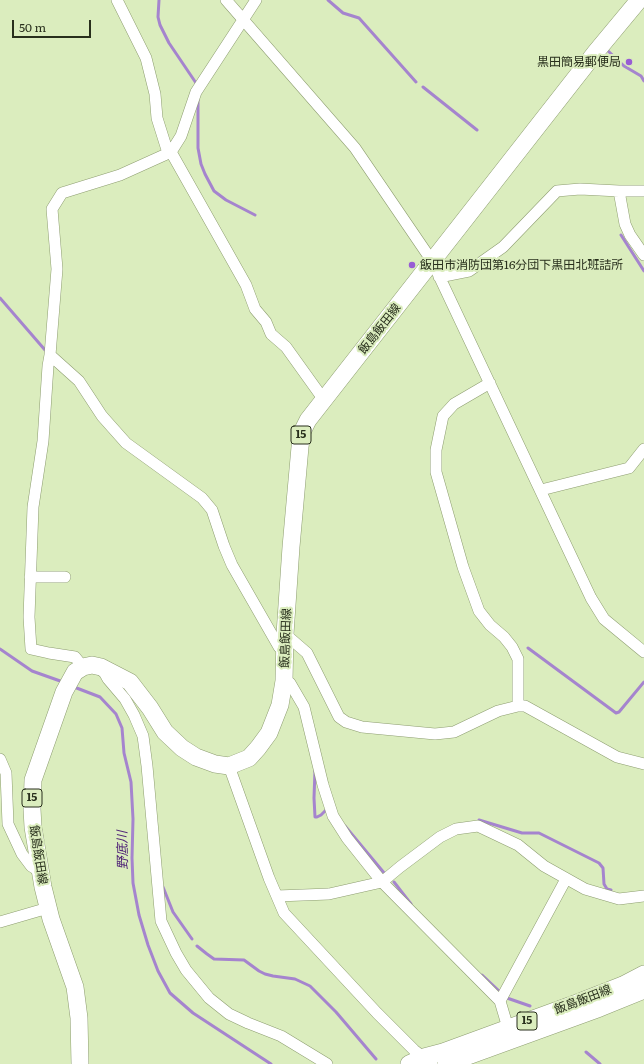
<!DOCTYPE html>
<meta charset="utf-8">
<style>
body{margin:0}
#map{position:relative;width:644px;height:1064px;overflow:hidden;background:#dbedbe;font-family:Literata,serif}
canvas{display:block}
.scale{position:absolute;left:12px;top:20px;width:79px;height:18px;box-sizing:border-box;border:2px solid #282f1c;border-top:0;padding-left:5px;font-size:12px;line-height:14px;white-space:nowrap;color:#282f1c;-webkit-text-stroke:3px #dbedbe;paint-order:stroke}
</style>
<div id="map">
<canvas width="644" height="1064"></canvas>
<div class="scale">50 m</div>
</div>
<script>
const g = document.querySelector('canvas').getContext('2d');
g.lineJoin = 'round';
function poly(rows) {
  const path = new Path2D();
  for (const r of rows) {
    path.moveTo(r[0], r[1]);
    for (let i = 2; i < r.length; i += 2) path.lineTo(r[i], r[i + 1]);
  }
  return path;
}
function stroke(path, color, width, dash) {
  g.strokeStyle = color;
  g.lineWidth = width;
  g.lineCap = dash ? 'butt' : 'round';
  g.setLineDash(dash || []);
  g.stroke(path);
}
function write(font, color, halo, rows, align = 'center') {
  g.font = font + ' Literata,"Noto Sans JP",serif';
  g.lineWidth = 4;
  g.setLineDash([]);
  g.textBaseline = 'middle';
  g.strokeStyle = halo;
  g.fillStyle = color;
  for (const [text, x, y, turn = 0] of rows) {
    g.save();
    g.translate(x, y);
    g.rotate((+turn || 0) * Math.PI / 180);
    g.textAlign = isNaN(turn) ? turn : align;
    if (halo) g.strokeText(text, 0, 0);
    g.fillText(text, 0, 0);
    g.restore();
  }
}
stroke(poly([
 [159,0,158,17,160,25,169,43,196,83],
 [328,0,343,13,359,18,416,82],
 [606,49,624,66,641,76,644,81],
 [423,87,477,130],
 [198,100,198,148,201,164,205,174,214,191,226,200,255,215],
 [621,235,644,271],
 [0,298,45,350],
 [528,648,616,713,619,712,644,682],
 [0,649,32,671,63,682],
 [74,687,100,697,116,714,122,728,124,753,131,782,133,819,132,858,133,883,139,915,148,945,158,971,170,993,193,1013,271,1064],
 [315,770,314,798,315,817,317,817,321,815,327,809],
 [479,820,522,833,539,833,599,863,603,868,604,884,607,889,611,890],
 [345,826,385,874],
 [394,882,411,904],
 [163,887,173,912,192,939],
 [197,946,207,954,214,959,244,960,259,971,265,974,273,976,295,979,310,986,336,1012,376,1059],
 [482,975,498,990],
 [507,998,530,1006],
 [586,1052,600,1064]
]), '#a584ce', 3);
const minor = poly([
 [117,0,146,58,155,94,157,118,168,153],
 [226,0,355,148,432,261,591,598,604,619,644,652],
 [171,152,246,285,255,309,266,322,271,334,286,347,324,400],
 [619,191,625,224,630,235,644,255],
 [439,277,469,271,503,247,557,191,580,189,619,191,644,191],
 [50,355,79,381,102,416,126,443,202,498,212,510,224,546,232,565,279,647,285,652],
 [490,383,454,404,443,416,436,450,436,472,463,567,479,611,490,625,504,637,512,647,518,659,518,706],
 [541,490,629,468,644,449],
 [30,577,65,577],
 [285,634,307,653,339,717,346,722,362,727,435,734,454,732,498,711,518,706,525,706,617,757,644,764],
 [83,667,75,657,49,653,31,649,29,617,33,507,43,441,48,366,50,355,57,269,52,209,62,193,120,175,171,152,181,136,196,92,256,0],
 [103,670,108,679,125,699,134,715,143,736,147,766,161,921,176,953,186,970,209,998,229,1014,248,1023,281,1036,327,1064],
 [284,681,290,683,304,707,323,785,333,816,347,838,382,882,500,1001,508,1028],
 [0,759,6,773,8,824,22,854,31,866,39,871],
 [229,766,269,878,284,913,377,1013,414,1050,432,1064],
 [277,896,329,894,382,882,400,867,440,837,456,829,478,826,518,845,544,866,585,889,619,899,644,896],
 [0,922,48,908],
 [500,1001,566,879]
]);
const primary = poly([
 [80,1064,79,1018,75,987,51,919,43,887,33,827,32,809,33,780,64,692,75,672,83,667,92,665,101,667,130,682,150,708,165,732,182,748,196,757,215,764,229,766,249,758,258,748,269,733,280,705,284,681,285,634,291,547,300,447,302,432,308,420,595,53,639,0],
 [409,1064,424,1057,443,1052,577,1003,623,985,644,974],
 [446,1064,600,1008,644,990]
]);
stroke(minor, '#8d9d70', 12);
stroke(primary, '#8d9d70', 18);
stroke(minor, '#fff', 11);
stroke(primary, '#fff', 17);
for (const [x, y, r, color] of [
 [629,62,4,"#985cd4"],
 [412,265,4,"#985cd4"]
]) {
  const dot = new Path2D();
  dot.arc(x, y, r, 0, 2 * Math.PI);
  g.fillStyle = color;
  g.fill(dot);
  stroke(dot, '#dbedbe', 1.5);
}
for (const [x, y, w] of [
 [301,435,20],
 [32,798,20],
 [527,1021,20]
]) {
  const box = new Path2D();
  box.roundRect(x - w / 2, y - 9, w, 18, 3);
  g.fillStyle = '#dbedbe';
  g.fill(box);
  stroke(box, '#282f1c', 1);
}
write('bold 11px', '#282f1c', null, [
 ["15",301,435],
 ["15",32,798],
 ["15",527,1021]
]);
write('12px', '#282f1c', '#dbedbe', [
 ["黒田簡易郵便局",621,62],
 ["飯田市消防団第16分団下黒田北班詰所",420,265,"left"]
], 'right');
write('12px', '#282f1c', '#dbedbe', [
 ["飯島飯田線",380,329,-52],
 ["飯島飯田線",286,638,-88],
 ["飯島飯田線",38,855,81],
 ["飯島飯田線",583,1000,-21]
]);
write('italic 13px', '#4c1e75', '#dbedbe', [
 ["野底川",123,850,-91]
]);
</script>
